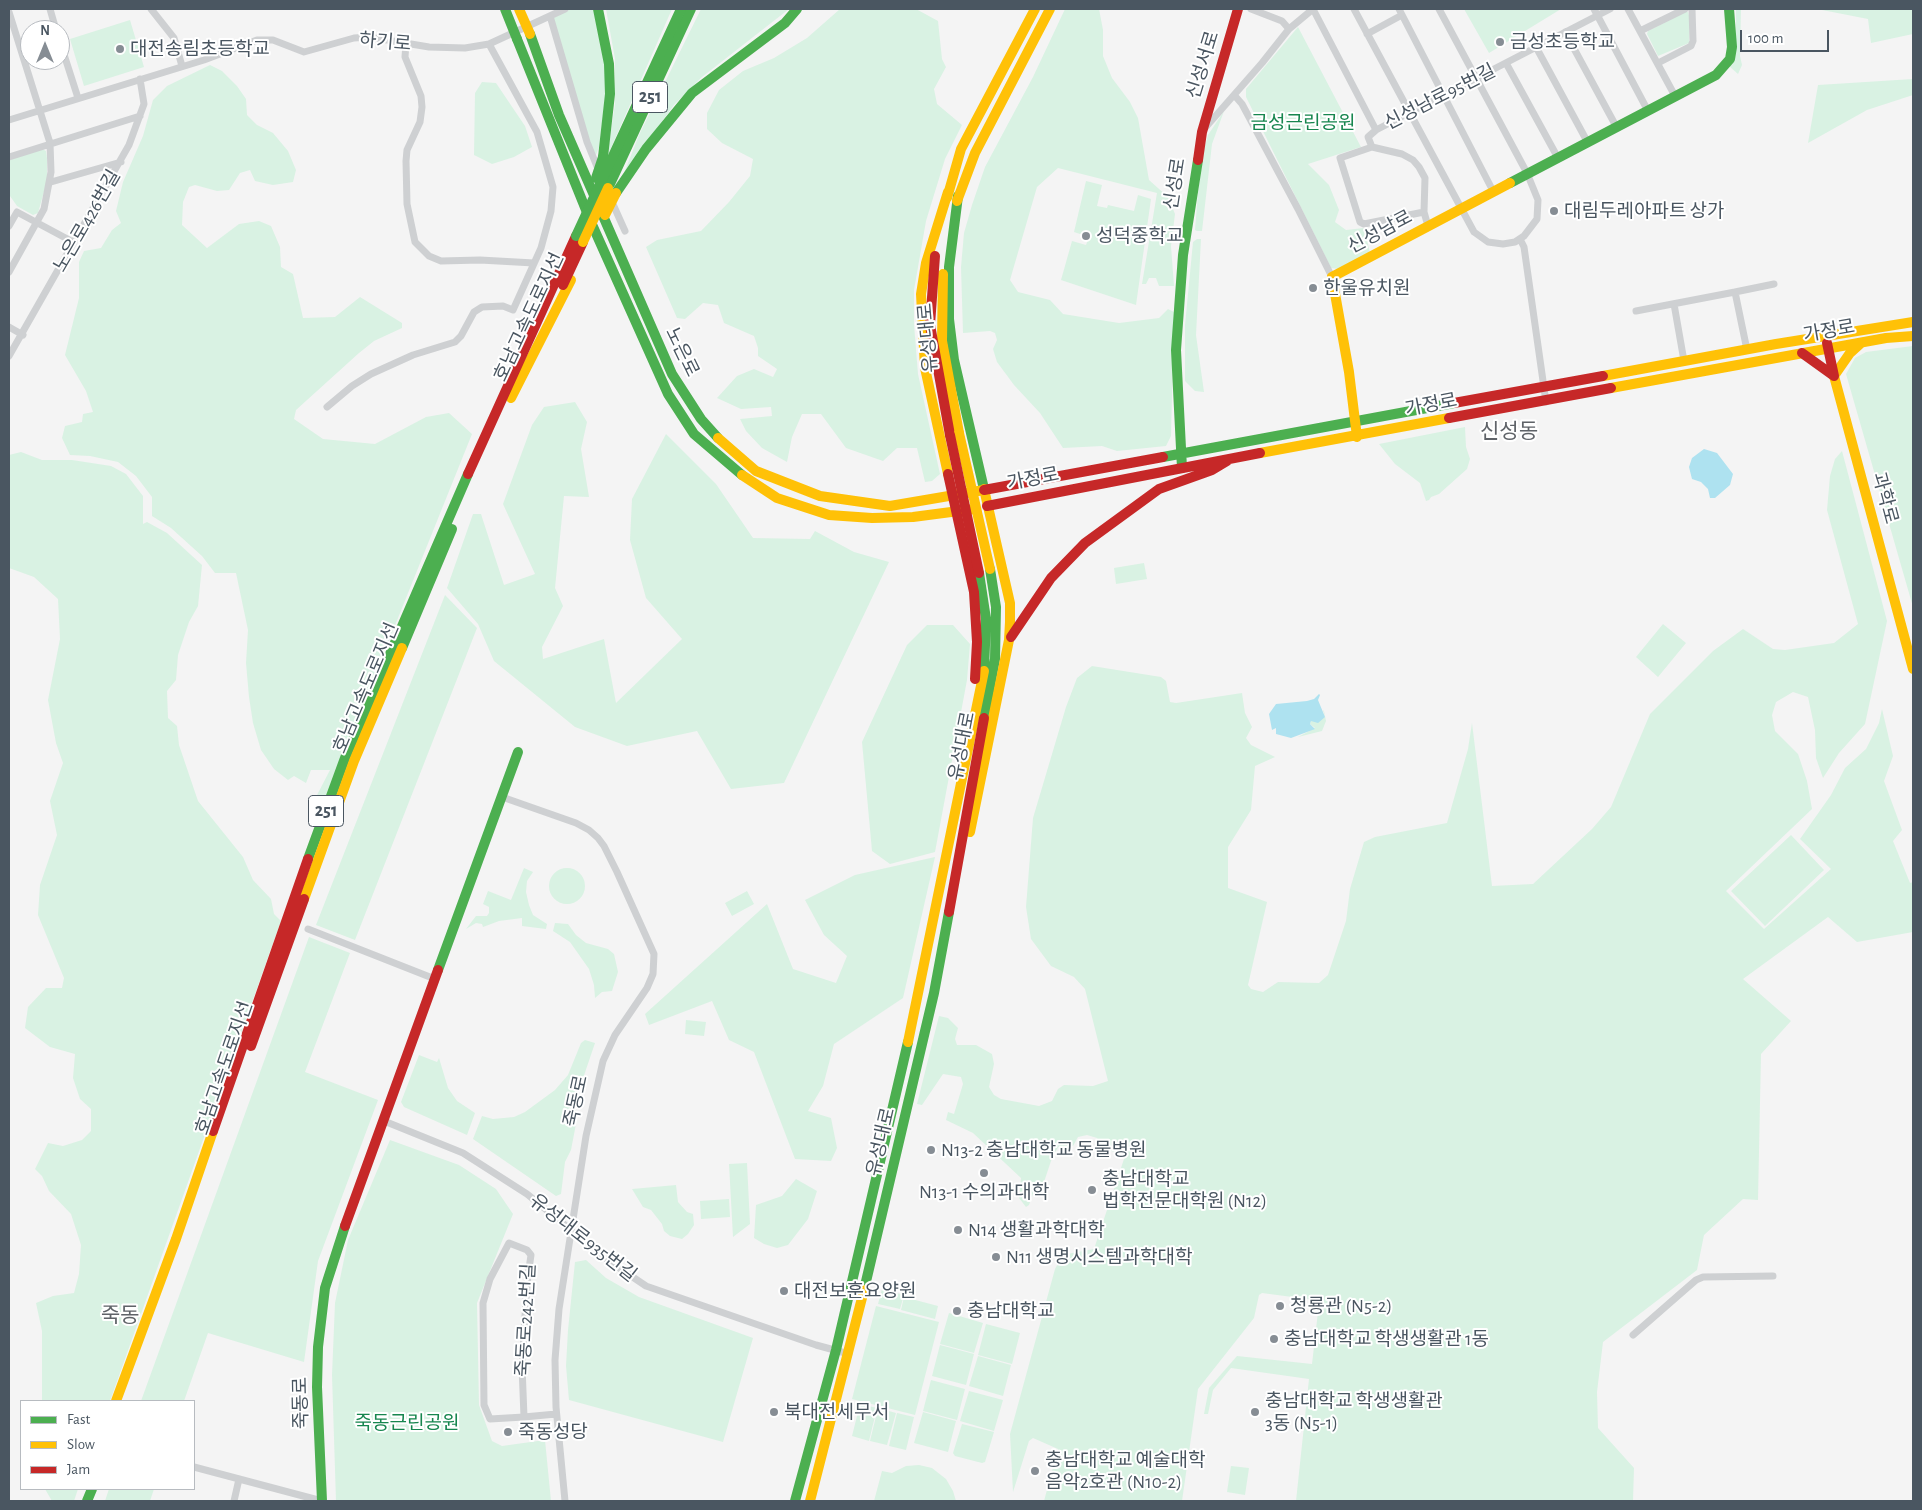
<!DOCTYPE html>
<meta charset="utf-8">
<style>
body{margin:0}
#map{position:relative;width:1922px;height:1510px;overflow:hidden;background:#f4f4f4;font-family:"Alegreya Sans",sans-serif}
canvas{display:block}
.frame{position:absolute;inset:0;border:10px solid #4a5661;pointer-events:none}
.legend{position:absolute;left:20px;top:1400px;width:175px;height:90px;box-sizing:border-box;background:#fff;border:1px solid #b7bbc0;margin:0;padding:6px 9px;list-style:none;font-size:15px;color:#4a5661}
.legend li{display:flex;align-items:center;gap:10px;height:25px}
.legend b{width:25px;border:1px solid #b7bbc0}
.north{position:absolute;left:20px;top:20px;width:50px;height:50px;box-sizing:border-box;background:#fff;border:1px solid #b7bbc0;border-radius:50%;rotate:0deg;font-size:14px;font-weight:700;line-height:20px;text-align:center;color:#4a5661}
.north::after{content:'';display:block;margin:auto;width:18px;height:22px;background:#868d94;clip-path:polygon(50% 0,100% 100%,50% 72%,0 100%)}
.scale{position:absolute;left:1740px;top:30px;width:89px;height:22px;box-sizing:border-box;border:2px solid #4a5661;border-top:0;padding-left:6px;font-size:15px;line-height:18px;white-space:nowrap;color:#4a5661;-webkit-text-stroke:4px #fff;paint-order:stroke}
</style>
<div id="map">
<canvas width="1922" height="1510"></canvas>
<div class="frame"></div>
<ul class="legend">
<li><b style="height:6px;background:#4caf50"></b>Fast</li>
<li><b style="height:6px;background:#ffc107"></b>Slow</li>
<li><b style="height:6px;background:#c62828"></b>Jam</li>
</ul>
<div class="north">N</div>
<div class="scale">100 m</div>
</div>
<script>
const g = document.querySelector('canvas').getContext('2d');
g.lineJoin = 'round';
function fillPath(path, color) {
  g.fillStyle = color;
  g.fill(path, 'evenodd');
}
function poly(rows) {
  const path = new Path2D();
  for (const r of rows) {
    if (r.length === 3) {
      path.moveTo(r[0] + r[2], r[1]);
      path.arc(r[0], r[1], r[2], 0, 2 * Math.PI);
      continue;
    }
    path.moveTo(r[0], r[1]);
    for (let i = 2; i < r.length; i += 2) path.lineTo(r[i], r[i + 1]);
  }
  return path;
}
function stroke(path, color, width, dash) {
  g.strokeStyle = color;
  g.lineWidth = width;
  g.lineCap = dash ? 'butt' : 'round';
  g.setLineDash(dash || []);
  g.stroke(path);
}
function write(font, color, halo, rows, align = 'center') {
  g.font = font + ' "Alegreya Sans","Noto Sans KR",sans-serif';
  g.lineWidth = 4;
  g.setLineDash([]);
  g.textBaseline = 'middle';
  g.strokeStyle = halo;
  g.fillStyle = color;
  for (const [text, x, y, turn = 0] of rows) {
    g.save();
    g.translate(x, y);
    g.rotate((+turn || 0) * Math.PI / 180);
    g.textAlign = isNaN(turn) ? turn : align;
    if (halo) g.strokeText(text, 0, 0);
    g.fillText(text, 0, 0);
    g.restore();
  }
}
fillPath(poly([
 [571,9,593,9,604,48,606,92,599,147,596,155,590,144,553,18],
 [606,9,672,9,607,157,615,104,615,59],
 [701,9,789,9,702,77,674,105,624,173,639,135],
 [840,9,916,9,938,21,942,59,946,67,934,89,937,104,962,125,945,159,926,221,914,290,914,324,918,374,940,474,932,481,925,482,917,448,897,448,883,461,846,448,821,414,802,414,792,437,787,462,762,448,746,431,740,419,772,416,771,407,741,409,717,398,737,376,754,369,773,377,777,369,758,356,758,348,754,336,724,323,718,305,703,303,685,319,677,318,646,247,657,240,701,231,729,202,750,176,753,159,722,143,707,129,707,113,719,90,743,71,774,58,807,38],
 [1065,9,1099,9,1103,30,1103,56,1112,78,1130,102,1138,118,1149,180,1168,197,1175,214,1171,246,1174,286,1159,286,1156,278,1149,278,1146,284,1142,284,1157,193,1058,168,1037,187,1010,280,1018,292,1050,300,1063,314,1119,323,1159,318,1168,309,1174,312,1171,436,1166,446,1117,451,1102,446,1063,448,1040,413,1014,385,997,362,993,349,997,340,995,333,990,331,963,333,961,267,964,233,972,205,985,167,1033,77],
 [1464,9,1561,9,1489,53],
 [1736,9,1741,9,1740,56,1742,65,1738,74,1729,66,1736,40],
 [1817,9,1913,9,1913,34,1871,43,1868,19],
 [1685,12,1688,12,1690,19,1689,43,1658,56,1647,34,1648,31],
 [130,20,144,67,84,86,70,39],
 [1298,27,1361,147,1308,164,1329,185,1339,210,1335,222,1346,230,1364,228,1370,253,1338,269,1331,268,1246,97,1246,89],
 [210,65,222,71,237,86,246,99,247,115,257,125,273,133,288,151,296,170,293,182,273,185,255,181,250,170,240,173,229,190,217,191,195,185,189,187,183,202,182,225,207,248,239,224,259,221,271,226,280,247,281,267,293,274,303,318,335,317,360,297,402,323,402,328,374,341,359,353,296,410,294,419,323,439,375,444,426,417,449,413,472,434,324,802,318,802,316,797,330,770,311,770,306,783,294,776,288,780,274,769,261,750,253,723,249,697,246,663,248,630,236,573,215,573,202,556,171,528,152,516,152,497,136,476,118,462,90,456,70,455,62,438,65,426,82,422,83,414,93,412,86,391,65,355,79,298,79,262,84,251,101,248,112,230,121,223,116,211,123,182,143,136,153,100,167,86],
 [1913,79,1913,95,1867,110,1808,143,1818,85],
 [482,82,496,83,525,126,532,147,514,157,492,164,474,155,475,93],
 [1224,111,1212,144,1202,231,1197,231,1195,230,1198,192,1204,149,1208,135],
 [42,149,46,151,47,158,47,181,38,213,33,215,17,206,10,196,9,160],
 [1086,181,1102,185,1097,206,1107,208,1108,205,1134,211,1138,195,1151,199,1136,305,1061,280,1072,241,1086,245,1089,237,1074,232],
 [1197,239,1201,239,1196,335,1204,392,1195,391,1185,381,1185,325,1193,242],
 [1913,346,1913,607,1846,374,1855,358,1866,352],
 [575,402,587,422,581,449,589,497,564,496,555,588,563,606,542,647,543,659,604,639,616,703,682,639,646,598,630,540,632,499,666,434,716,484,753,538,810,539,815,531,854,552,889,562,784,783,731,789,697,731,627,746,575,727,494,661,478,624,447,588,473,514,481,514,504,585,535,574,503,504,532,425,544,407],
 [1465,427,1466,447,1470,459,1467,469,1439,494,1431,497,1429,500,1426,501,1420,483,1395,464,1379,444],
 [1842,451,1887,621,1865,724,1839,753,1823,778,1816,758,1815,730,1808,697,1793,692,1776,702,1772,715,1775,731,1798,754,1807,781,1812,809,1726,891,1764,929,1831,869,1800,839,1831,795,1845,768,1866,749,1879,723,1882,709,1893,756,1884,781,1902,830,1893,841,1910,883,1913,882,1913,932,1857,942,1828,917,1743,979,1791,1021,1761,1054,1758,1200,1743,1199,1704,1235,1697,1270,1603,1342,1597,1392,1598,1428,1634,1468,1633,1501,1296,1501,1309,1379,1231,1368,1213,1390,1208,1414,1204,1414,1209,1388,1237,1356,1312,1364,1319,1303,1315,1300,1262,1293,1259,1295,1254,1318,1198,1389,1182,1501,1044,1501,1058,1449,1033,1438,1029,1441,1013,1492,1010,1434,1055,1269,1060,1260,1067,1254,1094,1249,1125,1156,1101,1147,1097,1138,1087,1135,1078,1137,1073,1146,1059,1146,1053,1155,1044,1182,1036,1185,1029,1205,1026,1207,1019,1198,1021,1178,973,1133,946,1120,948,1112,954,1114,963,1084,961,1077,943,1074,922,1105,917,1104,939,1016,948,1018,958,1028,955,1039,957,1045,976,1045,992,1054,994,1064,989,1087,994,1095,1001,1099,1039,1106,1052,1101,1058,1089,1064,1085,1093,1086,1108,1081,1085,989,1074,977,1051,966,1031,939,1026,907,1033,818,1066,707,1077,678,1092,666,1161,677,1166,681,1170,702,1176,703,1242,693,1245,713,1252,727,1246,738,1251,745,1275,757,1255,766,1251,810,1228,847,1228,888,1267,902,1248,985,1251,989,1263,992,1278,982,1319,983,1328,975,1346,921,1350,889,1364,842,1375,837,1447,823,1468,749,1472,723,1492,886,1533,884,1592,829,1611,807,1650,714,1713,651,1743,629,1773,649,1785,650,1834,643,1858,624,1827,510,1830,476,1835,459],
 [21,452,42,460,72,460,111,466,126,474,143,496,143,524,147,522,167,533,202,565,198,606,189,622,178,655,176,680,167,691,168,718,177,726,179,745,198,801,243,857,253,880,271,899,274,914,281,921,110,1401,42,1401,42,1331,36,1303,53,1296,74,1293,79,1274,81,1245,71,1214,49,1191,42,1176,35,1169,48,1143,63,1146,82,1140,91,1131,91,1109,80,1099,73,1078,75,1054,50,1047,25,1028,28,1007,46,988,62,988,64,978,38,915,40,885,57,835,50,801,63,763,56,743,48,700,60,639,58,599,34,577,9,568,9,455],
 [1144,563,1147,579,1116,584,1114,568],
 [445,595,477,628,355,940,316,925],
 [1663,624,1686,643,1658,677,1636,657],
 [927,625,953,625,970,644,967,680,935,852,890,864,872,851,862,742,907,645],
 [1323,710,1324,711,1326,721,1322,731,1298,737,1315,728,1310,724,1311,721,1325,717],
 [1791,835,1824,870,1765,926,1731,891],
 [935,857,903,998,834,1044,823,1086,808,1111,831,1118,837,1148,831,1161,795,1159,754,1052,729,1040,712,1001,649,1025,645,1014,767,904,793,969,836,983,847,956,824,935,805,900,855,875],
 [524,868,533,872,527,881,526,892,529,905,533,915,547,924,546,929,522,926,522,918,499,921,483,927,482,924,476,923,466,929,476,916,487,916,489,913,489,907,483,904,488,891,511,900],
 [567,886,18],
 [747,891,754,904,732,916,725,903],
 [555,923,568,924,576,935,586,943,608,949,614,954,618,972,612,991,602,992,595,998,594,985,589,969,570,942,553,931],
 [309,937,350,953,305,1072,378,1100,318,1261,304,1362,208,1333,184,1401,141,1401],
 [686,1020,706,1022,704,1036,685,1034],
 [585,1040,595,1043,576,1099,576,1124,571,1150,565,1162,561,1194,556,1196,473,1139,482,1116,493,1119,514,1117,525,1112,555,1090,568,1075,581,1043],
 [419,1055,437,1062,439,1058,448,1088,457,1101,475,1113,467,1135,404,1107,401,1102],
 [390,1140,459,1165,496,1189,513,1214,477,1303,479,1405,492,1441,502,1446,545,1440,551,1501,336,1501,332,1375,335,1303,348,1240],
 [747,1163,750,1224,733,1237,729,1164],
 [796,1179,817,1191,808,1219,788,1245,777,1248,764,1244,754,1238,756,1205,782,1196],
 [676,1185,678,1202,687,1212,693,1214,694,1225,688,1234,682,1239,670,1236,664,1231,662,1224,651,1210,643,1207,632,1189],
 [729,1199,730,1217,701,1219,700,1201],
 [586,1260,606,1278,639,1297,753,1338,723,1442,569,1400,566,1366,568,1330,575,1262],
 [882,1289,904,1295,900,1309,878,1304],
 [904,1297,938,1306,935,1319,901,1310],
 [876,1306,939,1322,915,1415,852,1399],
 [949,1313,983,1323,974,1353,940,1344],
 [986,1324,1020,1333,1012,1364,978,1355],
 [940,1345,974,1354,966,1385,932,1376],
 [978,1356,1011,1365,1003,1396,969,1386],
 [931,1380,965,1389,957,1420,923,1411],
 [969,1391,1003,1400,994,1431,960,1421],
 [860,1404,877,1408,869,1441,852,1436],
 [878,1408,896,1413,887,1445,870,1441],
 [923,1412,956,1421,948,1452,914,1443],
 [897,1413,914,1417,906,1450,889,1446],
 [962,1424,994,1432,985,1462,982,1463,955,1456,953,1453],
 [919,1465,932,1468,946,1479,953,1491,956,1501,874,1501,882,1471,892,1473,906,1466],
 [1231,1466,1249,1468,1245,1495,1227,1492],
 [45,1489,78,1489,74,1501,52,1501],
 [109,1489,154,1489,150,1501,105,1501]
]), '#d9f2e3');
fillPath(poly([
 [1704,449,1717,453,1733,474,1730,485,1715,498,1710,498,1708,489,1701,482,1692,479,1689,467,1692,458],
 [1319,694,1320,695,1318,700,1325,717,1318,723,1311,721,1310,724,1315,729,1291,738,1276,734,1276,728,1272,730,1269,714,1276,704,1307,701,1314,699]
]), '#aee2f0');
stroke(poly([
 [50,9,56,30],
 [151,9,174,38,182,66],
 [1251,9,1282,21,1289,29],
 [1313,9,1376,130,1368,137,1372,147,1402,154,1413,160,1419,167,1425,178,1424,212,1428,226],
 [1354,9,1474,232,1488,242,1503,244,1515,242,1524,236,1537,219,1538,200,1527,173,1439,9],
 [1399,9,1493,191],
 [1594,9,1648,111],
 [1628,9,1675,96],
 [9,12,50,143,51,172,44,209,9,272],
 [550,16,587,142,598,169],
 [1640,31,1685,9],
 [1565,32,1617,128],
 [1367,34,1402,15],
 [60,42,78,98],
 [406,43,405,57,421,96,422,107,420,122,407,150,406,161,407,204,415,242,429,256,441,261,480,260,534,263],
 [1536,47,1588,143],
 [1506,63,1558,158],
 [1658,63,1691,46,1693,41,1692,9],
 [1235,96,1242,104,1298,209,1332,277],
 [9,120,204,60,257,40,273,40,304,52,354,38,369,37,429,47,465,48,489,44,565,9],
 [1205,128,1262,63,1289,29,1313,9],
 [1376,130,1610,9],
 [1372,147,1340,158,1360,222,1364,224,1424,212],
 [9,157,140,116],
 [51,182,121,162],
 [612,202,625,231],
 [9,226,17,212,73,242],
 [1520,239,1524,247,1546,402],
 [1735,292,1774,284],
 [1674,304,1684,361],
 [1636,311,1735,292,1747,350],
 [9,327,23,335],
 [9,356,129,145,144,104,140,79],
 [327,407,352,386,371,374,413,355,455,342,461,336,474,312,482,307,503,306,513,310,541,248,551,211,553,187,537,132,489,44],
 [502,797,576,823,589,830,598,838,604,846,617,872,654,954,653,974,647,988,615,1035,603,1061,586,1136,559,1309,555,1360,556,1407,565,1501],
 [308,929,435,979],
 [384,1121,463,1153,527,1194,609,1261,646,1286,816,1345,849,1354],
 [1633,1335,1696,1280,1703,1277,1773,1276],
 [524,1417,490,1419,484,1405,483,1303,490,1279,509,1243,527,1250,531,1255,527,1283,522,1366,524,1417,556,1414],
 [194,1467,322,1501],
 [234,1501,239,1479]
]), '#ced0d2', 7);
stroke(poly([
 [598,9,609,64,610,94,603,157],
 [530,34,559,115,672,374,701,419,718,438],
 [517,39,590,220,668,394,694,434,742,475],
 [1510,183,1716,75,1730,59,1732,47,1729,9],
 [610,184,691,9],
 [616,193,646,149,692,93,785,23,797,9],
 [958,196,949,267,949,319,954,360,984,489],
 [1163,457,1454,403],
 [1182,468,1176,350,1183,255,1198,160],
 [979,573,986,619,984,671],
 [402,648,452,529],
 [984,718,995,659,996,607,990,569],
 [308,859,345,758,468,474],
 [438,970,518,752],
 [864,1290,934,993,949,912],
 [87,1501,92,1489],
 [322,1501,317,1387,318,1347,325,1288,345,1226],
 [795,1501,836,1350,908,1042]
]), '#4caf50', 10);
stroke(poly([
 [948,192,926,263,921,294,925,368,948,474],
 [947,198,961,149,1035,9],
 [957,201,975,153,1050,9],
 [943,274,942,341,959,433],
 [1603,376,1776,344,1913,322],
 [1834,376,1913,669],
 [1834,376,1850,353,1861,343],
 [1611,388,1886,338,1913,336],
 [511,398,571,280],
 [1357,437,1349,372,1332,277,1510,183],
 [718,438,756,471,820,496,890,506,984,490],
 [1260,453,1449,418],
 [742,475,777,498,829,515,872,518,913,517,974,509],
 [970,832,1009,640,1010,622,1010,603,984,489],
 [304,899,354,761,402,648],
 [908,1042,984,671],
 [116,1401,176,1239,213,1131],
 [810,1501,864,1290]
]), '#ffc107', 10);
stroke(poly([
 [1198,160,1202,132,1238,9],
 [935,256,930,325,950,435],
 [563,285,583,242],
 [1827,343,1834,376],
 [1802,353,1834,376],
 [1454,403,1603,376],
 [1449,418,1611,388],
 [468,474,576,236],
 [948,474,974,592,977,642,975,679],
 [984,490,1163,457],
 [987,506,1260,453],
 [1011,637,1051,578,1085,543,1159,489,1212,470,1227,461],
 [949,912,984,718],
 [251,1046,304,899],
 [213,1131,308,859],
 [345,1226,438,970]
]), '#c62828', 10);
stroke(poly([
 [505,9,517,39],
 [596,178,603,157],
 [576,236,681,9]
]), '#4caf50', 10);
stroke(poly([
 [519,9,530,34],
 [605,215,616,193],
 [583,242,608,188],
 [959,433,990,569]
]), '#ffc107', 10);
stroke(poly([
 [950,435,979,573]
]), '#c62828', 10);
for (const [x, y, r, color] of [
 [1500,42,5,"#868d94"],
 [120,49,5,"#868d94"],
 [1554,211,5,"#868d94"],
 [1086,236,5,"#868d94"],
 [1313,288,5,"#868d94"],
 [931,1150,5,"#868d94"],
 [984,1173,5,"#868d94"],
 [1092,1190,5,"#868d94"],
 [958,1230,5,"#868d94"],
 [996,1257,5,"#868d94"],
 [784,1291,5,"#868d94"],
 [1280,1306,5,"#868d94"],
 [957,1311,5,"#868d94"],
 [1274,1339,5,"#868d94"],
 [774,1412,5,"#868d94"],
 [1255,1412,5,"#868d94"],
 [508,1432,5,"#868d94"],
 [1035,1471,5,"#868d94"]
]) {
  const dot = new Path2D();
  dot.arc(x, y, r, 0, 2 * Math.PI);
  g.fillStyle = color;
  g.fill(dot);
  stroke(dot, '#fff', 2);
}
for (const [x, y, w] of [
 [650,97,35],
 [326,811,35]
]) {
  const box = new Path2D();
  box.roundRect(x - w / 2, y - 15.5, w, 31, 4);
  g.fillStyle = '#fff';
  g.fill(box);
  stroke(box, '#4a5661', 1);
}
write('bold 18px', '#4a5661', null, [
 ["251",650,97],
 ["251",326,811]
]);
write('19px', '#4a5661', '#fff', [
 ["하기로",385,42,5],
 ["신성서로",1203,65,-73],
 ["신성남로95번길",1440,97,-27],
 ["신성로",1175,184,-81],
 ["노은로426번길",87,221,-60],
 ["신성남로",1380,232,-28],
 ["호남고속도로지선",529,317,-65],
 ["가정로",1829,331,-10],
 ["유성대로",928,338,-95],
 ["노은로",682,352,64],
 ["가정로",1431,405,-11],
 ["가정로",1033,479,-11],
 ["과학로",1885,498,75],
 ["호남고속도로지선",366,688,-67],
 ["유성대로",962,746,-79],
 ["호남고속도로지선",224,1068,-71],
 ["죽동로",576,1101,-78],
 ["유성대로",881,1142,-77],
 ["유성대로935번길",583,1238,38],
 ["죽동로242번길",526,1320,-87],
 ["죽동로",301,1403,-91]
]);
write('19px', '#4a5661', '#fff', [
 ["금성초등학교",1510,42],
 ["대전송림초등학교",130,49],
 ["대림두레아파트 상가",1564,211],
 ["성덕중학교",1096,236],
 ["한울유치원",1323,288],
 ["N13-2 충남대학교 동물병원",941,1150],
 ["충남대학교",1102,1179],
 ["법학전문대학원 (N12)",1102,1201],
 ["N13-1 수의과대학",984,1192,"center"],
 ["N14 생활과학대학",968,1230],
 ["N11 생명시스템과학대학",1006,1257],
 ["대전보훈요양원",794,1291],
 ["청룡관 (N5-2)",1290,1306],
 ["충남대학교",967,1311],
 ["충남대학교 학생생활관 1동",1284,1339],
 ["충남대학교 학생생활관",1265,1401],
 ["3동 (N5-1)",1265,1423],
 ["북대전세무서",784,1412],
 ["죽동성당",518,1432],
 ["충남대학교 예술대학",1045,1460],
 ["음악2호관 (N10-2)",1045,1482]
], 'left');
write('19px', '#17864f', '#fff', [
 ["금성근린공원",1303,123],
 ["죽동근린공원",407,1423]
]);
write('21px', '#5f6368', '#fff', [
 ["신성동",1509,432],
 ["죽동",120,1316]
]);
</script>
